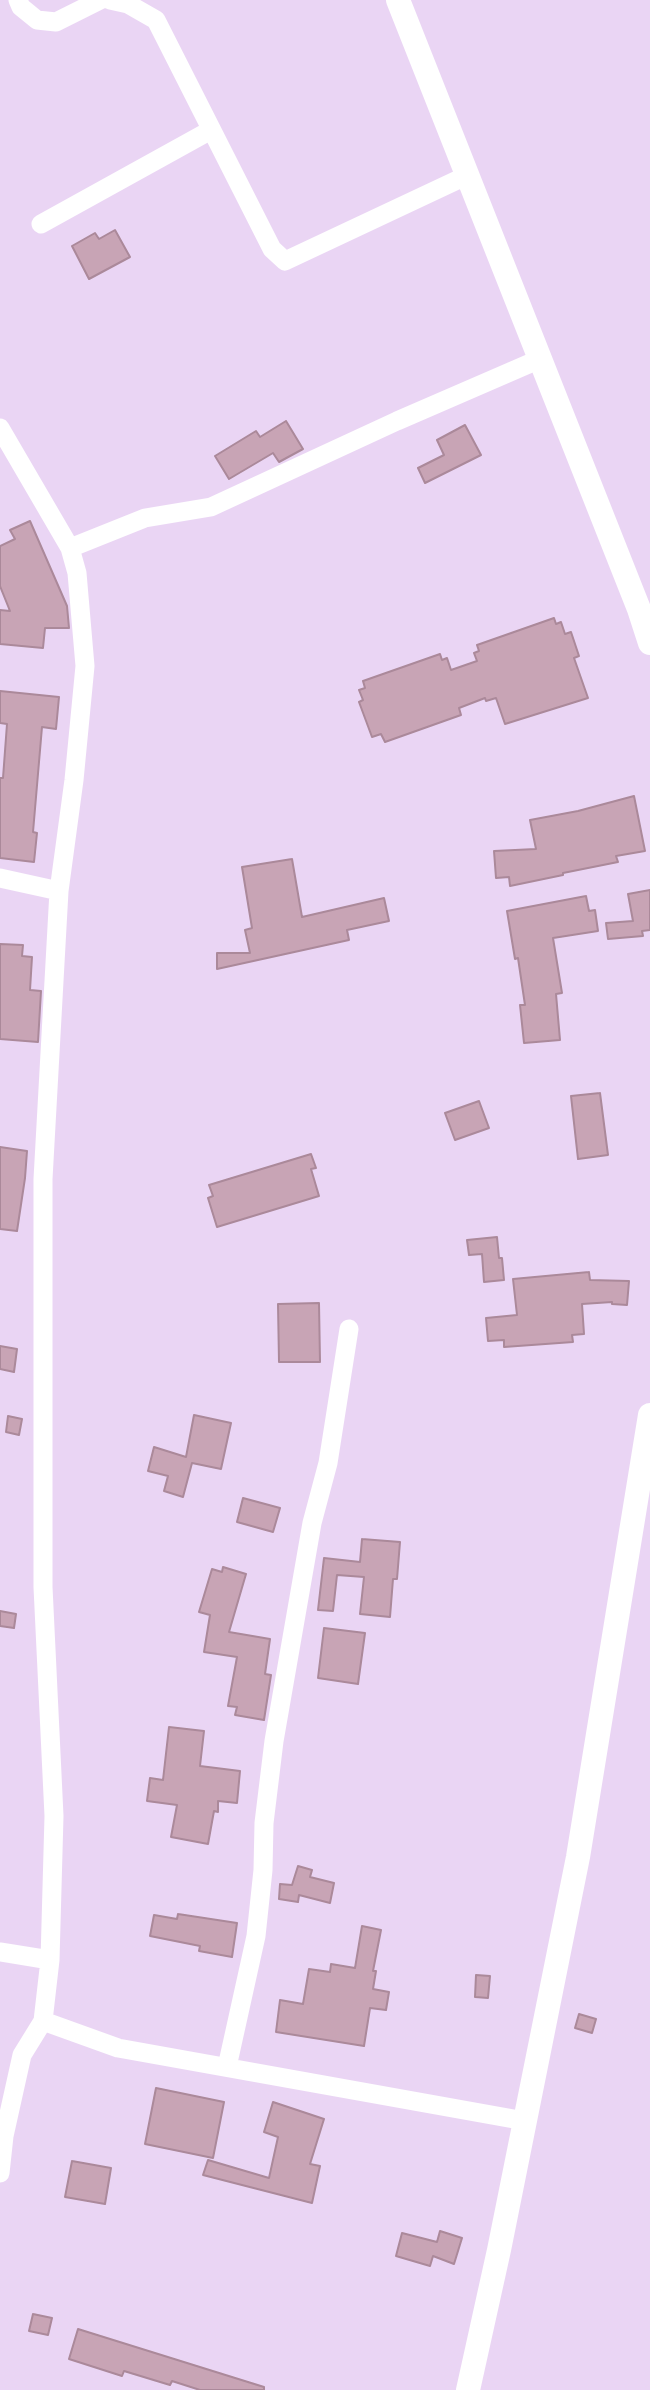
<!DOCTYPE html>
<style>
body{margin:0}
canvas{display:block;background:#ead5f4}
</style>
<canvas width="650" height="2390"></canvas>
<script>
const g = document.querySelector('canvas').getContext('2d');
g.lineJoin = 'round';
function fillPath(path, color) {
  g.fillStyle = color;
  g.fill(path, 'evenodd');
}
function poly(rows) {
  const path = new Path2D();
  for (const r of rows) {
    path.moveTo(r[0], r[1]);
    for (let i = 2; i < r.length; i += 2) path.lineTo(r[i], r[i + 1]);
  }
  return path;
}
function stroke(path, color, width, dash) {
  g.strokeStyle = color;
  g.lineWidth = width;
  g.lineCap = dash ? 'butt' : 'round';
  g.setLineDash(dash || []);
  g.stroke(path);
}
const building = poly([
 [115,230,130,257,89,279,72,246,95,233,99,239,115,230],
 [286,421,303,449,279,462,273,453,229,479,215,456,256,431,260,437,286,421],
 [465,425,481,455,425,483,418,468,444,455,437,440,465,425],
 [30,521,67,606,69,628,45,628,43,648,0,644,0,610,10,611,0,586,0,546,15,539,10,530,30,521],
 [554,618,556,624,561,622,565,634,571,632,579,656,574,658,588,698,505,724,496,698,486,701,485,698,459,708,461,715,385,742,381,734,372,737,359,702,363,700,359,690,365,688,363,681,440,654,442,660,447,658,451,670,477,661,474,653,479,651,477,645,554,618],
 [0,691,59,697,56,729,42,727,33,832,37,833,34,862,0,858,0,778,3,778,7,724,0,723,0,691],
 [634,796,645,851,616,856,618,862,563,873,563,875,510,886,509,877,496,878,494,851,536,849,530,820,578,811,634,796],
 [292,859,302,917,384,898,389,921,347,930,349,940,217,969,217,953,250,953,245,930,252,928,242,867,292,859],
 [650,890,650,930,642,931,643,936,608,939,606,923,633,921,628,894,650,890],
 [586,896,589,911,595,910,598,931,553,938,562,993,556,994,560,1040,524,1043,520,1005,525,1005,518,958,515,959,507,911,586,896],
 [0,944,23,945,22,956,32,957,30,990,41,991,38,1042,0,1039,0,944],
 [600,1093,608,1155,578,1159,571,1096,600,1093],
 [479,1101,489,1128,455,1140,445,1113,479,1101],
 [0,1147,27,1151,25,1178,17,1231,0,1229,0,1147],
 [311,1154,316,1168,311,1169,319,1196,217,1227,208,1198,213,1196,209,1185,311,1154],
 [497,1237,499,1258,502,1258,504,1280,484,1282,482,1254,469,1255,467,1240,497,1237],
 [589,1272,590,1280,629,1281,627,1305,612,1304,612,1302,582,1304,584,1334,572,1335,573,1342,504,1347,504,1340,488,1341,486,1318,517,1315,513,1279,589,1272],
 [319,1303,320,1362,279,1362,278,1304,319,1303],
 [0,1346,17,1349,14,1372,0,1369,0,1346],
 [194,1415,231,1423,221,1469,192,1463,183,1497,164,1491,168,1476,148,1471,154,1447,186,1457,194,1415],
 [8,1416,22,1419,19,1435,6,1432,8,1416],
 [243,1498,280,1508,273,1532,237,1522,243,1498],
 [362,1539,400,1542,397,1579,393,1579,390,1617,360,1614,364,1577,337,1575,333,1611,318,1610,324,1558,360,1562,362,1539],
 [223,1567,246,1574,229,1632,270,1639,265,1674,271,1675,264,1720,235,1715,237,1707,228,1706,237,1657,204,1652,210,1615,199,1612,212,1569,222,1572,223,1567],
 [0,1611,16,1614,14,1628,0,1626,0,1611],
 [324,1628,365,1633,358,1684,318,1678,324,1628],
 [169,1727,204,1731,200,1766,240,1771,237,1803,218,1801,218,1812,214,1811,208,1844,171,1837,177,1805,147,1801,150,1778,163,1780,169,1727],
 [298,1866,312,1870,310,1877,334,1883,330,1903,299,1895,298,1902,279,1899,280,1884,292,1885,298,1866],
 [178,1914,237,1923,232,1957,199,1951,200,1946,150,1936,154,1915,177,1919,178,1914],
 [362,1926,381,1930,373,1971,376,1971,373,1989,389,1992,386,2010,370,2008,364,2046,276,2032,280,2000,303,2004,309,1969,330,1972,331,1964,355,1968,362,1926],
 [476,1975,490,1976,488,1998,475,1997,476,1975],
 [579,2014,596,2019,592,2033,575,2028,579,2014],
 [156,2088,224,2102,213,2158,145,2144,156,2088],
 [273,2102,324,2119,310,2164,320,2166,312,2203,203,2175,208,2160,269,2178,278,2137,264,2132,273,2102],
 [72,2161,111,2168,105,2204,65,2197,72,2161],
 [440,2231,462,2238,454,2264,433,2256,430,2266,396,2256,402,2233,437,2242,440,2231],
 [33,2314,52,2318,48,2335,29,2331,33,2314],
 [78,2329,264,2387,264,2390,200,2390,172,2381,170,2385,124,2371,122,2376,69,2359,78,2329]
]);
fillPath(building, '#c8a4b5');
stroke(building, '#ab899a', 2);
stroke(poly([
 [18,0,21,7,37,20,56,22,100,0],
 [110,0,128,4,156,20,272,249,285,261,468,175],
 [41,224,211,130],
 [0,428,70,548,77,573,85,666,74,780,59,891,43,1179,43,1587,54,1816,50,1960,43,2021,22,2055,4,2136,0,2173],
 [70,548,145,518,211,507,397,421,540,359],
 [0,878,59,891],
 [0,1952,50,1960],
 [43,2021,118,2048,525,2121],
 [227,2067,256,1936,263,1870,264,1823,274,1741,312,1523,328,1463,349,1329]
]), '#fff', 19);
stroke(poly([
 [398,0,639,609,650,643],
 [468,2390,499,2250,578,1857,650,1415]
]), '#fff', 24);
</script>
